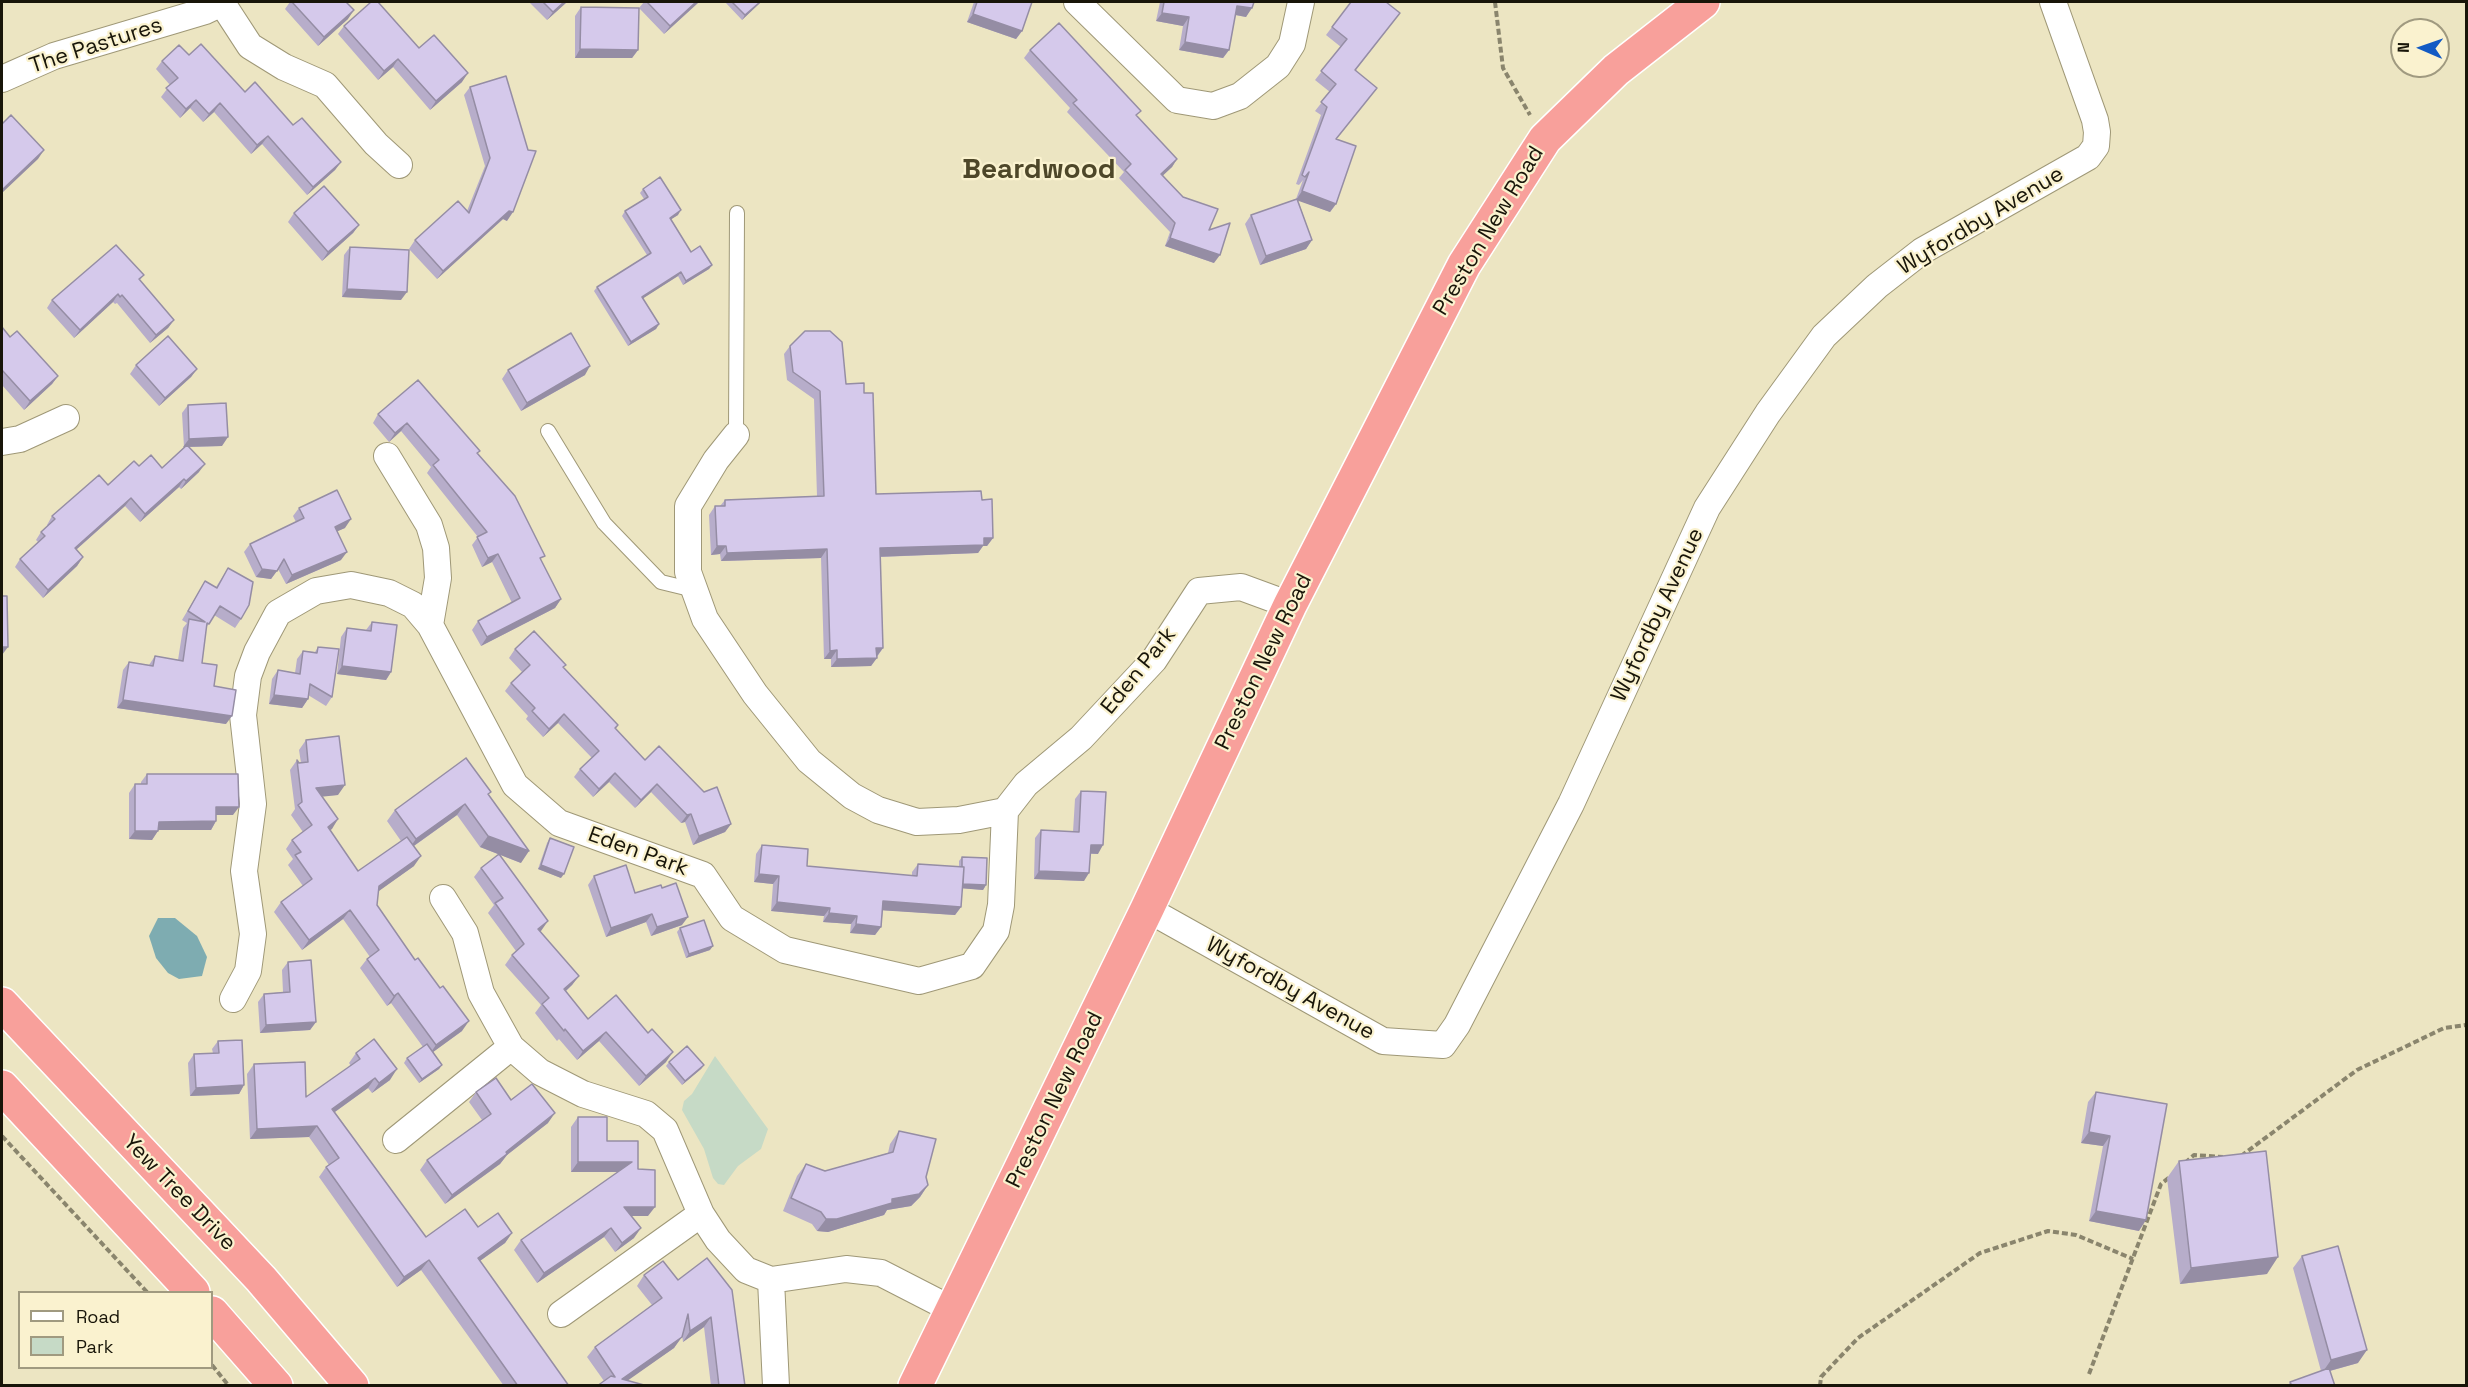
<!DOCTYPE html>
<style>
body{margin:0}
#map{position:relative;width:2468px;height:1387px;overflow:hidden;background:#ece5c2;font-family:"Space Grotesk",sans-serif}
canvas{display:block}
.frame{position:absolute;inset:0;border:3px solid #181509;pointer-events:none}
.legend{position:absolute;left:18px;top:1291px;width:195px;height:78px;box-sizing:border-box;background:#faf2cf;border:2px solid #a09a80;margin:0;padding:8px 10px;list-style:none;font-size:18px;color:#181509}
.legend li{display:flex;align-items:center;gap:12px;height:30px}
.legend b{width:30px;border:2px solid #a09a80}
.north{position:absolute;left:2390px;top:18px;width:60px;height:60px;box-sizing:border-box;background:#faf2cf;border:2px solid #a09a80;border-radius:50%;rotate:272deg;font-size:16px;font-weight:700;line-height:24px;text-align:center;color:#181509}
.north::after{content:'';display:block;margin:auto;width:21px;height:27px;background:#125ac4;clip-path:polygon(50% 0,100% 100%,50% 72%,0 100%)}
</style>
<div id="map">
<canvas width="2468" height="1387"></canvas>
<div class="frame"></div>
<ul class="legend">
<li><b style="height:8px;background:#fff"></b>Road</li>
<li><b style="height:16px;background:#c6dac6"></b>Park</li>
</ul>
<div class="north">N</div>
</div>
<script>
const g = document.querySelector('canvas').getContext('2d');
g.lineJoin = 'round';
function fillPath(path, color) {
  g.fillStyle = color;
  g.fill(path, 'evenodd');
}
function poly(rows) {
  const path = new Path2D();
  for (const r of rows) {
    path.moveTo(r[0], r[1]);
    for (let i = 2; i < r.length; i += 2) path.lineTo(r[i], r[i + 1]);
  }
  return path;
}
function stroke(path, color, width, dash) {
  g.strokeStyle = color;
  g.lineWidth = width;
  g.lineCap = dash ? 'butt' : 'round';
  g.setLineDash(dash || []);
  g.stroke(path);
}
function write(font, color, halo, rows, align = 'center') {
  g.font = font + ' "Space Grotesk",sans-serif';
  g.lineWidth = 4.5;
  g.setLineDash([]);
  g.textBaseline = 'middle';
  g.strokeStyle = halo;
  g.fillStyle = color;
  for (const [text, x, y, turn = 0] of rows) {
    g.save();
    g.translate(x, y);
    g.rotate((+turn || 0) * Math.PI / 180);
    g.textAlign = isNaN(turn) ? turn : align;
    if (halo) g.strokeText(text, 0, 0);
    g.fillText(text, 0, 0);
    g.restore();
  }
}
fillPath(poly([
 [715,1056,768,1129,761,1149,738,1166,724,1185,718,1184,713,1178,704,1149,682,1110,684,1101,692,1094]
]), '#c6dac6');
fillPath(poly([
 [158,918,175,918,197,936,207,957,202,976,179,979,168,973,156,958,149,936]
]), '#7eacb1');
const service = poly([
 [548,431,604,523,661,582,694,590],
 [736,435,737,213]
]);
const minor = poly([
 [1077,2,1177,100,1213,106,1240,96,1278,66,1292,44,1301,2],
 [222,3,250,46,284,67,325,85,376,144,399,165],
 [2,79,54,56,205,11,224,2],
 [736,435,716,460,688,506,688,572,705,619,755,694,809,761,852,796,878,810,917,822,959,820,1005,811],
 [2,442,20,439,66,418],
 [387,456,429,525,436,548,438,578,430,625],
 [443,898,465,933,481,993,511,1047,540,1072,583,1094,646,1114,665,1130,701,1214,718,1240,746,1270,771,1280,846,1269,881,1273,953,1310],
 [1147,909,1383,1041,1443,1045,1457,1025,1571,804,1707,508,1768,413,1824,336,1877,286,1922,251,2088,157,2096,146,2097,132,2095,120,2053,2],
 [233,999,248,971,253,934,244,871,253,804,243,715,248,676,257,652,278,613,316,591,351,585,389,593,413,605,430,625,515,785,559,823,703,875,732,918,785,950,919,981,972,966,996,931,1001,905,1005,811,1026,784,1081,738,1154,660,1199,591,1241,587,1290,605],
 [396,1140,511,1047],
 [771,1280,776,1386],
 [561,1314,701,1214]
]);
const trunk = poly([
 [2,1004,261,1279,352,1386],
 [2,1087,193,1292],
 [212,1313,276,1386],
 [915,1386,1147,909,1290,605,1464,265,1545,139,1616,70,1703,2]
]);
stroke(service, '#9f9877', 16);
stroke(minor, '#9f9877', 28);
stroke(trunk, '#fff', 36);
stroke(poly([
 [1495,2,1503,68,1530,115],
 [2,1136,147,1292],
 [2241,1156,2357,1070,2444,1028,2466,1025],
 [2185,1163,2194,1155,2223,1157],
 [212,1365,229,1386],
 [2089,1374,2161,1184,2171,1176],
 [1820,1386,1821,1377,1858,1338,1980,1253,2048,1231,2076,1235,2133,1259]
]), '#8a856d', 4, [6, 3]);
stroke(service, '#fff', 14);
stroke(minor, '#fff', 26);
stroke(trunk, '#f8a09b', 33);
fillPath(poly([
 [290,2,346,2,348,19,318,46,285,9],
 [529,2,567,2,547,20],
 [644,2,699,2,664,34,639,8],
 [725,2,761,2,742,20],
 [974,2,1032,2,1022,31,1016,39,967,22],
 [1160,2,1254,2,1246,17,1235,15,1229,50,1223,58,1179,50,1183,26,1156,21],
 [581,7,638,50,632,58,575,58,575,16],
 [1394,21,1356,70,1371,96,1336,139,1336,204,1330,212,1298,200,1312,240,1306,249,1260,265,1245,224,1251,215,1296,199,1303,180,1299,185,1296,184,1321,115,1315,111,1330,92,1315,80,1341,47,1326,35,1332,27],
 [344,26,419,48,462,82,430,110,393,67,378,80,338,34],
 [1030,50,1137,116,1177,159,1172,167,1163,175,1209,230,1214,263,1165,246,1170,232,1119,178,1124,172,1067,112,1070,108,1024,58],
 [189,55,293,125,341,162,335,170,307,195,262,144,251,154,214,112,203,122,190,108,180,118,161,97,170,85,156,69,162,61],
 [506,76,507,221,503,219,437,279,409,249,415,240,467,211,485,166,464,95,470,87],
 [643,189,678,215,671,219,691,252,712,265,709,269,683,285,678,276,643,298,659,324,656,329,628,346,594,291,597,287,647,255,622,216,625,211,644,199,640,193],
 [294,213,359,225,353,233,322,261,288,222],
 [350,247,401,300,342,297,344,255],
 [144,275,140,280,174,320,168,328,150,343,117,303,115,304,113,302,74,338,47,308,52,300],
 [2,327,10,337,58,376,52,384,24,410,2,385],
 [790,346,846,384,864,393,876,494,982,500,993,538,987,546,983,546,978,553,880,557,883,648,871,666,831,667,831,659,824,659,821,558,721,561,720,554,711,555,709,515,715,506,720,506,725,500,817,496,814,399,787,380,784,354],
 [136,365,197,369,191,377,159,406,130,374],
 [508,370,585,375,521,411,502,379],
 [418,380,478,453,541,561,561,599,555,608,481,646,472,630,478,621,512,603,492,562,482,567,472,545,478,537,427,473,431,467,401,431,389,442,373,423,378,414],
 [188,405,222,446,189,447,199,472,181,489,179,487,140,522,125,506,76,550,83,557,77,566,43,598,15,567,20,559,38,542,36,540,41,532,48,526,47,525,52,516,139,466,162,468,184,447,182,413],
 [299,508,345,528,337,531,341,560,286,584,278,569,271,579,256,577,244,552,250,544,296,522,293,516],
 [228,568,241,619,235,628,214,615,206,628,202,663,214,686,226,724,117,708,123,670,129,662,149,665,155,656,178,660,183,628,187,623,182,620,205,581,216,587],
 [372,622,391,672,386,680,337,674,341,637,347,628,366,630],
 [318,647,332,697,326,706,308,695,308,699,302,708,269,704,272,679,278,670,295,673,297,659,303,651,315,652],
 [515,649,564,668,618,725,616,729,645,760,731,824,725,832,693,845,685,822,681,823,651,792,635,808,609,782,593,797,574,777,580,769,592,758,558,723,543,737,526,719,528,716,505,691,511,683,522,672,509,658],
 [306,740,338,795,322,796,338,819,330,830,358,871,401,841,387,821,395,810,489,795,521,863,480,847,457,815,414,846,414,866,378,891,377,905,462,1031,433,1052,442,1065,439,1069,419,1083,404,1063,407,1058,423,1047,391,1003,387,1006,360,968,367,959,370,957,343,919,302,950,274,912,281,902,303,886,288,865,293,859,286,849,292,840,303,832,291,815,295,809,290,770,297,760,299,763,301,763,299,750],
 [147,774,233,815,216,815,216,821,211,830,158,830,152,840,129,839,129,793,135,784,141,784,141,782],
 [1081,791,1098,854,1090,854,1084,881,1034,879,1035,838,1041,830,1073,832,1075,799],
 [550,838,561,878,538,869,547,843],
 [762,845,807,866,912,876,912,872,918,864,959,867,959,861,962,857,986,885,983,890,962,888,961,907,955,915,883,910,881,927,875,935,850,933,851,924,823,922,824,916,771,911,773,884,754,882,756,854],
 [481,868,541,931,540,932,579,976,572,985,566,991,588,1019,666,1062,639,1086,599,1041,577,1060,559,1039,557,1041,535,1013,541,1005,505,965,512,955,516,951,488,913,494,905,474,877],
 [594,876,635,893,662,888,682,925,651,936,646,922,606,937,588,885],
 [680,928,710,950,686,958,677,932],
 [288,962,316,1022,310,1030,260,1033,258,1002,264,994,283,992,282,970],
 [218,1041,244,1085,239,1094,190,1096,188,1063,194,1054,213,1053,212,1049],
 [356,1053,390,1080,372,1093,368,1088,335,1112,426,1237,478,1227,512,1233,505,1243,480,1261,569,1386,504,1386,421,1270,397,1287,319,1177,326,1167,329,1165,309,1137,250,1139,247,1074,254,1064,306,1097,351,1066,349,1063],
 [669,1062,704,1065,701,1069,682,1085,666,1066],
 [476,1092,511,1100,548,1123,507,1155,500,1164,445,1204,420,1170,427,1160,482,1120,469,1102],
 [2096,1092,2139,1231,2089,1221,2103,1146,2081,1143,2088,1102],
 [578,1117,607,1141,638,1169,648,1216,632,1216,634,1238,615,1252,604,1237,537,1283,514,1250,521,1240,618,1172,571,1172,571,1127],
 [899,1131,926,1177,928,1185,920,1197,911,1206,887,1210,884,1215,828,1232,817,1231,812,1224,783,1211,797,1176,806,1164,825,1171,888,1153,890,1144],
 [2179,1161,2267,1274,2180,1284,2167,1178],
 [2302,1256,2358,1363,2330,1371,2335,1386,2288,1386,2290,1382,2321,1371,2293,1268],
 [707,1258,745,1386,711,1386,704,1327,683,1342,682,1335,674,1348,627,1380,604,1381,587,1357,595,1347,652,1305,637,1286,644,1275,678,1280]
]), '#b7adca');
fillPath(poly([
 [564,2,567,2,547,20,553,12],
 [696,2,699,2,664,34,670,26],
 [760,2,761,2,742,20,745,15],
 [1237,6,1252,8,1246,17,1231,14],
 [354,10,348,19,318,46,324,37],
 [1162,13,1189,17,1183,26,1156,21],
 [973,14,1022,31,1016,39,967,22],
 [1185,42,1229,50,1223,58,1179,50],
 [580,49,638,50,632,58,575,58],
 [398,59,393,67,378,80,384,71],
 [468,73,462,82,430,110,436,101],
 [196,100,190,108,180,118,186,109],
 [220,103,214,112,203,122,209,114],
 [268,136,262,144,251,154,257,145],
 [44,150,38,159,2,193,2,190],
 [1177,159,1172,167,1156,182,1161,174],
 [341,162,335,170,307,195,313,187],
 [1302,191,1336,204,1330,212,1296,200],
 [681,210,678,215,667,222,670,218],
 [509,211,513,212,507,221,503,219,437,279,443,271],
 [359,225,353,233,322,261,328,252],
 [1170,238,1220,255,1214,263,1165,246],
 [1312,240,1306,249,1260,265,1266,256],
 [712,265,709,269,683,285,686,281],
 [681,272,678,276,639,301,642,297],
 [347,289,407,292,401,300,342,297],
 [118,294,113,302,74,338,80,330],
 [174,320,168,328,150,343,156,335],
 [659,324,656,329,628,346,631,342],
 [590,366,585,375,521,411,527,403],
 [197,369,191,377,159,406,165,398],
 [58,376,52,384,24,410,30,401],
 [407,423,401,431,389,442,395,433],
 [228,437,222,446,183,447,189,439],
 [205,464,199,472,181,489,186,481],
 [184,479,179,487,140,522,145,514],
 [131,498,125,506,69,556,75,548],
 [351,519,345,528,329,535,335,527],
 [984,538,993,538,987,546,983,546,978,553,874,557,880,548],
 [717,546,726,546,720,554,711,555],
 [827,549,821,558,721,561,727,553],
 [347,552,341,560,286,584,292,575],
 [498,554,492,562,482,567,488,558],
 [83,557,77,566,43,598,48,590],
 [262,569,277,571,271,579,256,577],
 [561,599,555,608,481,646,487,637],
 [2,647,8,647,2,655],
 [876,648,883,648,877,656,870,656],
 [837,650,831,659,824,659,830,651],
 [877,658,871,666,831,667,837,659],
 [342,666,391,672,386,680,337,674],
 [274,695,308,699,302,708,269,704],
 [123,700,232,716,226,724,117,708],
 [564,714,558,723,543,737,549,729],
 [615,773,609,782,593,797,599,789],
 [657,784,651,792,635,808,641,800],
 [345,785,338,795,310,798,316,788],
 [465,804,457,815,408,850,416,839],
 [216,807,239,807,233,815,210,815],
 [691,814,685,822,681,823,687,815],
 [338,819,332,829,321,837,328,827],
 [216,821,211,830,153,830,159,822],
 [731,824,725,832,693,845,699,836],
 [135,831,158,831,152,840,129,839],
 [488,836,529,851,521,863,480,847],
 [1091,845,1103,845,1098,854,1085,853],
 [421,856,414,866,372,896,379,886],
 [541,865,564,874,561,878,538,869],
 [1039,871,1089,873,1084,881,1034,879],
 [759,874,779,876,773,884,754,882],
 [961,884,986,885,983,890,958,888],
 [883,901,961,907,955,915,877,910],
 [777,902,830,908,824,916,771,911],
 [350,910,343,919,302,950,309,940],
 [829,913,857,916,851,924,823,922],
 [652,914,646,922,606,937,611,928],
 [688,917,682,925,651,936,657,927],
 [548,921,541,931,531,939,538,929],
 [856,924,881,927,875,935,850,933],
 [713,946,710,950,686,958,689,954],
 [579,976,572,985,557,999,564,989],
 [398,993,391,1003,387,1006,394,996],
 [469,1021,462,1031,429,1055,436,1045],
 [316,1022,310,1030,260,1033,266,1025],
 [606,1032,599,1041,577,1060,583,1051],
 [673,1052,666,1062,639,1086,646,1076],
 [442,1065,439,1069,419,1083,422,1079],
 [704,1065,701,1069,682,1085,685,1081],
 [397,1069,390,1080,372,1093,379,1083],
 [375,1078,368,1088,325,1119,332,1109],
 [244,1085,239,1094,190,1096,196,1088],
 [555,1113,548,1123,507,1155,500,1164,445,1204,452,1195],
 [317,1126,309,1137,250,1139,257,1129],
 [2089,1132,2110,1136,2103,1146,2081,1143],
 [578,1162,632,1162,625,1172,571,1172],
 [928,1185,920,1197,911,1206,887,1210,884,1215,828,1232,817,1231,826,1219,892,1199],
 [624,1207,655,1207,648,1216,617,1216],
 [2096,1211,2146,1220,2139,1231,2089,1221],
 [611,1228,604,1237,537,1283,544,1273],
 [641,1228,634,1238,615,1252,622,1243],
 [512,1233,505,1243,470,1268,478,1258],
 [2278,1257,2267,1274,2180,1284,2191,1268],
 [429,1260,421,1270,397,1287,404,1277],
 [711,1317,704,1327,683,1342,690,1331],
 [682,1337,674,1348,620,1386,622,1379],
 [2367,1350,2358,1363,2322,1373,2331,1360]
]), '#958da4');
const building = poly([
 [292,2,346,2,354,10,324,37,292,2],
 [371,2,378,2,419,48,434,35,468,73,436,101,398,59,384,71,344,26,371,2],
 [543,2,564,2,553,12,543,2],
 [647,2,696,2,670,26,647,2],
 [732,2,760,2,745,15,732,2],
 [977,2,1032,2,1022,31,973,14,977,2],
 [1164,2,1254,2,1252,8,1237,6,1229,50,1185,42,1189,17,1162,13,1164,2],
 [1351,2,1386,2,1400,13,1355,70,1377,88,1336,139,1356,146,1336,204,1302,191,1309,172,1305,177,1302,175,1327,107,1321,102,1336,84,1321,71,1347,39,1332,27,1351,2],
 [581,7,639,8,638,50,580,49,581,7],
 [1059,23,1141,111,1136,115,1177,159,1161,174,1183,197,1218,209,1209,230,1230,223,1220,255,1170,238,1175,223,1125,170,1131,164,1073,103,1077,100,1030,50,1059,23],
 [201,44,245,92,255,82,293,125,302,118,341,162,313,187,268,136,257,145,220,103,209,114,196,100,186,109,166,88,178,78,162,61,179,45,189,55,201,44],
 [506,76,528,150,536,151,513,212,509,211,443,271,415,240,458,201,469,213,490,158,470,87,506,76],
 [11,115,44,150,2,190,2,124,11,115],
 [660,177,681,210,670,218,691,252,700,246,712,265,686,281,681,272,642,297,659,324,631,342,597,287,651,253,625,211,648,197,643,189,660,177],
 [324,186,359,225,328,252,294,213,324,186],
 [1297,199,1312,240,1266,256,1251,215,1297,199],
 [116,245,144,275,139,279,174,320,156,335,122,295,120,297,118,294,80,330,52,300,116,245],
 [350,247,409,250,407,292,347,289,350,247],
 [2,327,10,337,17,331,58,376,30,401,2,370,2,327],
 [805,331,830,331,842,342,846,384,864,383,864,393,873,393,876,494,981,491,982,500,992,499,993,538,984,538,984,545,880,548,883,648,876,648,877,658,837,659,837,650,830,651,827,549,727,553,726,546,717,546,715,506,725,506,725,500,824,496,820,391,793,372,790,346,805,331],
 [571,333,590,366,527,403,508,370,571,333],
 [168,336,197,369,165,398,136,365,168,336],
 [418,380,480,451,477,453,515,496,545,556,540,558,561,599,487,637,478,621,520,598,498,554,488,558,477,537,487,532,433,465,439,460,407,423,395,433,378,414,418,380],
 [226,403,228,437,189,439,188,405,226,403],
 [187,445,205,464,186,481,184,479,145,514,131,498,75,548,83,557,48,590,20,559,45,536,41,532,55,519,52,516,99,475,108,485,134,461,139,466,151,455,162,468,187,445],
 [337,490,351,519,335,527,347,552,292,575,284,559,277,571,262,569,250,544,304,518,299,508,337,490],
 [228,568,253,582,249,605,241,619,220,606,209,624,207,623,202,663,217,665,214,686,236,690,232,716,123,700,129,662,153,666,155,656,183,661,189,619,205,622,188,611,205,581,217,588,228,568],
 [2,596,7,596,8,647,2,647,2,596],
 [372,622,397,625,391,672,342,666,347,628,371,631,372,622],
 [534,631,566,665,563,667,618,725,615,728,645,760,659,746,704,792,717,787,731,824,699,836,691,814,687,815,657,784,641,800,615,773,599,789,580,769,599,751,564,714,549,729,532,711,535,708,511,683,530,665,515,649,534,631],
 [318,647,339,649,332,697,310,684,308,699,274,695,278,670,300,674,303,651,317,653,318,647],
 [339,736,345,785,316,788,338,819,328,827,358,871,407,837,421,856,379,886,377,905,415,960,418,958,440,988,443,986,469,1021,436,1045,398,993,394,996,367,959,379,950,350,910,309,940,281,902,312,879,295,855,301,852,292,840,312,825,298,805,302,802,297,760,299,763,308,762,306,740,339,736],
 [466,758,491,792,488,794,529,851,488,836,465,804,416,839,395,810,466,758],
 [147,774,238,774,239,807,216,807,216,821,159,822,158,831,135,831,135,784,147,784,147,774],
 [1081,791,1106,792,1103,845,1091,845,1089,873,1039,871,1041,830,1079,832,1081,791],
 [550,838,574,847,564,874,541,865,550,838],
 [762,845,808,849,807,866,917,876,918,864,964,867,961,907,883,901,881,927,856,924,857,916,829,913,830,908,777,902,779,876,759,874,762,845],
 [499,854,548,921,538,929,579,976,564,989,588,1019,616,995,648,1033,652,1029,673,1052,646,1076,606,1032,583,1051,565,1029,564,1031,542,1004,549,998,512,955,524,944,495,903,503,898,481,868,499,854],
 [962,857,987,858,986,885,963,884,964,867,962,867,962,857],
 [626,865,635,893,661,885,662,888,676,883,688,917,657,927,652,914,611,928,594,876,626,865],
 [704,920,713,946,689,954,680,928,704,920],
 [311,960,316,1022,266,1025,264,994,290,992,288,962,311,960],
 [374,1039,397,1069,379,1083,375,1078,332,1109,426,1237,465,1209,478,1227,498,1213,512,1233,478,1258,569,1386,518,1386,429,1260,404,1277,326,1167,339,1158,317,1126,257,1129,254,1064,305,1062,306,1097,360,1059,356,1053,374,1039],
 [242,1040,244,1085,196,1088,194,1054,219,1053,218,1041,242,1040],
 [427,1044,442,1065,422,1079,407,1058,427,1044],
 [687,1046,704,1065,685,1081,669,1062,687,1046],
 [496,1078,511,1100,532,1084,555,1113,506,1152,507,1154,452,1195,427,1160,491,1114,476,1092,496,1078],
 [2096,1092,2167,1104,2146,1220,2096,1211,2110,1136,2089,1132,2096,1092],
 [578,1117,607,1117,607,1141,638,1141,638,1169,655,1170,655,1207,624,1207,641,1228,622,1243,611,1228,544,1273,521,1240,632,1162,578,1162,578,1117],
 [899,1131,936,1139,926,1177,928,1185,919,1194,892,1199,892,1203,837,1219,826,1219,821,1212,791,1198,806,1164,825,1171,893,1152,899,1131],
 [2266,1151,2278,1257,2191,1268,2179,1161,2266,1151],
 [2338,1246,2367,1350,2331,1360,2302,1256,2338,1246],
 [707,1258,732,1290,745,1386,719,1386,711,1317,690,1331,688,1314,682,1337,622,1379,644,1385,597,1386,611,1376,615,1377,595,1347,662,1298,644,1275,663,1261,678,1280,707,1258],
 [2329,1368,2335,1386,2292,1386,2290,1382,2329,1368]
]);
fillPath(building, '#d5c9eb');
stroke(building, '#958da4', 1.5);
write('22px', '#181509', '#faf2cf', [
 ["The Pastures",96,46,-18],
 ["Wyfordby Avenue",1981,221,-31],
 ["Preston New Road",1489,231,-59],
 ["Wyfordby Avenue",1658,615,-65],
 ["Preston New Road",1264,662,-64],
 ["Eden Park",1139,671,-51],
 ["Eden Park",638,852,20],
 ["Wyfordby Avenue",1290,989,29],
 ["Preston New Road",1055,1100,-64],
 ["Yew Tree Drive",179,1193,46]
]);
write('bold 28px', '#4e4729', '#faf2cf', [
 ["Beardwood",1039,170]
]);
</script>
